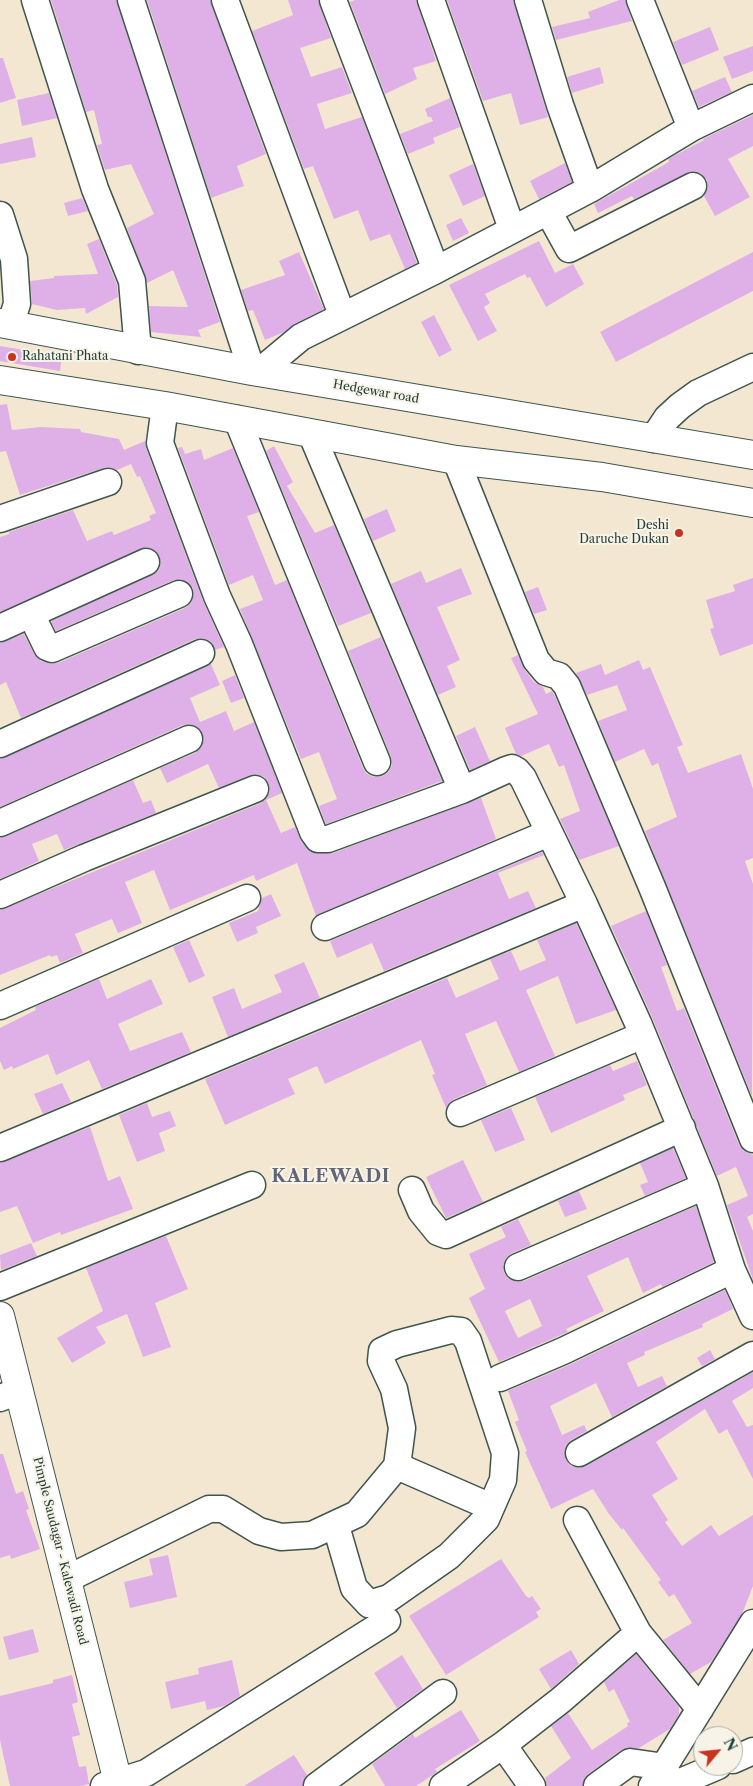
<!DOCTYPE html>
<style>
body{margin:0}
#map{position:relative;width:753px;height:1786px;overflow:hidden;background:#f4e7d2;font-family:"Libre Caslon Text",serif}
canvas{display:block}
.north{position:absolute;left:693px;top:1726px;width:50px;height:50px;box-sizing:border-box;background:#f7f3e8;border:1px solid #a1aaa0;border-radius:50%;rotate:62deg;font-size:14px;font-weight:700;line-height:20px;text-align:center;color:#1f3d34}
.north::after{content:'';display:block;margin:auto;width:18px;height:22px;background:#c8321e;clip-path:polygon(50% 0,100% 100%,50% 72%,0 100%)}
</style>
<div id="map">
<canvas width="753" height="1786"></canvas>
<div class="north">N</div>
</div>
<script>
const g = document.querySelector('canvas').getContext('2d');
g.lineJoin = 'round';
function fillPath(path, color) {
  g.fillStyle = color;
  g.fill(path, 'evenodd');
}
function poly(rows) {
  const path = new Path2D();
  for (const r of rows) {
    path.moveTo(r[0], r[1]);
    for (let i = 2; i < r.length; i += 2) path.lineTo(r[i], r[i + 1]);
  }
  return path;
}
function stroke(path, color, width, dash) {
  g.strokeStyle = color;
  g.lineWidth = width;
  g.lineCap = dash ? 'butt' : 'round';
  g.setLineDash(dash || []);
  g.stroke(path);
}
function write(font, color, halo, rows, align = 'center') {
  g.font = font + ' "Libre Caslon Text",serif';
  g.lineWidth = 4;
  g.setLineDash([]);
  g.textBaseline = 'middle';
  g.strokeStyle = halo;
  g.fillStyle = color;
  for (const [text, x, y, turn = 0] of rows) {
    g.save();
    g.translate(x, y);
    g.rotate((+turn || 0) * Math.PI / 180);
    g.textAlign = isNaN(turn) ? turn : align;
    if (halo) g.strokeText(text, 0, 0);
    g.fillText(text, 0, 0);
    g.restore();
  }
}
fillPath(poly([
 [51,0,116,0,220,322,198,330,201,337,151,332,149,306,188,307,173,270,147,283,127,228,154,214,131,164,105,170,97,145,102,144,94,110,86,112],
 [147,0,210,0,266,154,237,166,244,186,211,198],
 [288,0,318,0,331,38,300,48,311,77,342,67,352,93,317,104,325,129,362,117,417,263,405,269,390,234,370,241,358,210,334,219,313,166,304,169,252,31,293,15],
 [355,0,416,0,436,61,413,68,417,79,385,94,350,2],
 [447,0,513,0,548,117,520,125,511,93,483,101],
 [619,0,625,0,632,21,556,40,552,27,590,18,588,12],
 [710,27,719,50,682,65,673,42],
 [753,46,753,71,732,79,723,57],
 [0,58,3,58,16,98,0,103],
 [600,67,604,83,572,93,567,77],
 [725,77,732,92,699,107,692,91],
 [49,93,57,118,22,126,17,100],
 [450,98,460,127,433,138,435,143,408,154,400,134,433,121,431,117,428,117,425,109],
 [753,115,753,146,728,159,750,197,715,216,704,196,708,187,707,180,701,173,693,171,634,199,632,196,598,213,594,204,669,162,668,159,704,140,703,139],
 [32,137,36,157,0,164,0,144],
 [565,163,572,182,539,199,530,181],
 [473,164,485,196,463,206,449,175],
 [82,198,88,211,68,216,64,203],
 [461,218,469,233,453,241,446,225],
 [99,239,117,285,118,297,86,314,85,308,57,310,32,304,30,281,54,278,54,276,98,274,87,244],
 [539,241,555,273,573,264,584,284,546,307,530,277,527,278,525,274,485,294,490,303,484,307,497,331,478,341,449,285],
 [299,252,324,309,294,324,284,332,265,340,253,310,248,311,241,290,285,275,279,261],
 [753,252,753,291,616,362,600,332],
 [434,315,452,350,439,357,421,322],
 [0,346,62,356,60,371,0,361],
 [7,404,12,430,41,427,80,429,81,432,119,439,124,450,145,441,146,448,203,601,224,647,215,650,209,641,202,638,195,639,21,718,6,682,0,685,0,643,24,634,34,654,41,661,52,664,58,663,185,608,191,603,194,595,193,588,188,582,181,579,174,580,56,631,51,621,158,571,161,563,159,555,154,550,147,547,0,612,0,537,9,534,9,532,73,510,87,541,112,531,114,535,151,520,149,516,156,513,140,476,137,477,131,464,117,470,107,467,20,495,6,451,0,452,0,405],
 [274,446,293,482,287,486,315,533,334,525,371,613,338,626,266,451],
 [182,447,185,454,201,449,204,460,233,448,259,512,247,516,275,585,287,580,363,768,367,774,374,777,383,776,389,771,392,765,391,757,348,651,381,637,442,781,326,824,319,806,337,799,319,752,301,759,240,609,263,600,253,575,229,585,178,448],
 [387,509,396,531,373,541,364,519],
 [461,568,472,594,437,607,460,660,447,666,456,687,438,695,391,584,421,571,426,583],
 [753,578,753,644,720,656,710,629,714,628,706,600,735,591,733,585],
 [538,587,547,610,534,614,525,592],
 [518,655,524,669,534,682,543,687,546,694,552,691,554,694,619,846,579,860,560,819,580,811,564,765,559,767,549,744,521,756,516,754,505,728,538,714,511,658],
 [639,660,643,670,650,667,683,745,677,747,688,773,741,754,753,789,753,858,745,861,753,884,752,1096,645,831,677,817,658,763,652,766,644,749,615,762,598,721,627,710,617,685,587,695,576,673,601,664,605,675],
 [211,664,220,685,190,698,200,722,226,711,234,731,254,722,282,793,266,800,281,833,295,827,301,841,311,852,333,853,481,798,496,839,316,916,297,863,256,881,254,875,170,910,154,870,125,882,142,923,118,933,112,919,75,934,83,953,60,963,57,955,51,957,50,955,0,975,0,910,261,803,267,798,270,791,269,784,264,777,257,774,250,775,219,788,208,764,167,783,160,768,195,753,201,747,204,740,202,732,197,727,190,724,183,725,0,807,0,759],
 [235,675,244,698,231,703,222,681],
 [475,727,490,761,470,770,456,736],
 [133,780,143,803,151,800,156,813,64,850,57,834,32,844,39,861,0,879,0,838],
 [542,852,544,855,498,873,509,899,528,891,536,908,384,971,372,943,337,958,330,941],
 [271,894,281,916,256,927,258,933,237,942,229,923,258,911,262,898],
 [646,911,667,965,661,967,677,1011,684,1008,739,1145,744,1151,753,1155,753,1214,747,1217,753,1231,753,1280,727,1205,748,1196,736,1167,717,1176,652,1017,611,926],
 [576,923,616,1010,576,1024,558,976,526,990,555,1056,519,1072,496,1021,465,1034,487,1085,454,1099,446,1108,432,1075,435,1074,421,1040,325,1084,317,1066,288,1079,295,1094,225,1125,205,1079,447,978,456,998,499,979,490,959,511,951,520,971,546,960,537,940],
 [189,940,205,976,189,983,173,947],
 [304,962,320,998,228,1037,212,997,234,988,242,1009,282,992,274,975],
 [99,979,107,999,151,979,163,1004,118,1024,130,1051,182,1032,191,1052,102,1089,89,1060,56,1075,48,1054,13,1069,12,1066,4,1070,0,1061,0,1028,36,1010,35,1007],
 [637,1061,647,1085,623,1095,625,1100,551,1133,535,1097,610,1065,613,1071],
 [62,1083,71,1102,43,1114,34,1094],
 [147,1103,152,1117,170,1111,176,1126,159,1133,165,1151,137,1162,119,1115],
 [511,1108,525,1140,495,1152,481,1120],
 [90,1127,108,1181,120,1176,133,1209,61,1235,60,1232,33,1243,17,1206,0,1212,0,1163],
 [673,1148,686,1178,645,1196,640,1185,648,1182,640,1163],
 [463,1160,483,1202,446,1218,426,1177],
 [579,1191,587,1209,565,1217,558,1201],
 [696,1206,714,1262,662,1287,661,1284,643,1293,628,1257,587,1276,604,1311,566,1329,568,1332,499,1362,469,1298,485,1289,469,1254,506,1237,501,1227,518,1219,531,1245,512,1253,506,1258,503,1265,504,1273,509,1279,517,1282,524,1281],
 [530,1299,542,1326,518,1338,505,1311],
 [166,1236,188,1289,155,1303,171,1347,143,1357,127,1314,96,1327,106,1343,72,1363,57,1338,103,1311,86,1268],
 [31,1243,37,1256,1,1270,0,1255],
 [725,1290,733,1309,702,1324,703,1327,644,1352,645,1355,627,1363,638,1387,662,1376,667,1386,612,1417,596,1383,550,1406,562,1435,584,1425,587,1431,571,1440,566,1445,564,1452,566,1460,571,1466,579,1468,586,1466,753,1372,753,1388,732,1401,747,1427,753,1425,753,1479,727,1429,719,1434,705,1409,656,1442,678,1479,652,1495,668,1520,665,1522,682,1546,711,1525,719,1536,753,1515,753,1586,742,1614,711,1662,690,1674,663,1640,692,1623,674,1594,669,1597,658,1582,661,1580,623,1528,622,1530,609,1514,593,1489,551,1509,525,1452,527,1451,515,1422,519,1420,508,1391,569,1365],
 [710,1350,715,1359,702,1366,697,1358],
 [0,1454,3,1454,16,1494,23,1491,29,1509,26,1510,40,1549,11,1559,10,1555,0,1558],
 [168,1555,177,1597,130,1608,124,1582,153,1575,149,1559],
 [501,1559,526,1596,529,1598,532,1596,541,1609,536,1612,539,1617,446,1675,409,1616],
 [33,1629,39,1652,9,1660,3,1637],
 [571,1650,579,1664,551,1689,539,1669],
 [636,1654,679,1707,679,1714,670,1729,639,1748,621,1750,588,1774,582,1786,547,1786,545,1778,571,1758,551,1726,568,1713,592,1750,628,1726,627,1723,630,1722,614,1689,609,1692,604,1682],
 [402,1655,423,1689,397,1708,374,1673],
 [232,1660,240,1696,224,1706,207,1710,205,1701,171,1709,165,1682,199,1674,198,1668],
 [72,1675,78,1702,72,1704,80,1735,72,1737,79,1767,86,1766,89,1784,81,1786,10,1786,0,1740,0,1696,53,1683,53,1680],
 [461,1710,480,1741,435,1769,437,1772,416,1786,385,1786,372,1764,413,1734,415,1738],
 [294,1755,307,1775,302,1786,244,1786]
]), '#dfb0e7');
const minor = poly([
 [35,0,95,189,132,281,138,351],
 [131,0,252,371],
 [225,0,342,315],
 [333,0,436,270],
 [431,0,512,229],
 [528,0,560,105,590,189],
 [640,0,691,128],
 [548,211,569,249,693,186],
 [0,215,14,259,17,304,10,325],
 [259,372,301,337,436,270,590,189,691,128,753,98],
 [165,406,160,443,217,596,239,644,313,832,318,839,328,839,462,790,506,770,512,768,517,771,523,778,584,904,638,1023,705,1186,732,1270,753,1316],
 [237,419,377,762],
 [312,435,462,790],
 [653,439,667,418,680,406,698,393,753,367],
 [456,460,536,660,546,672,559,676,567,686,652,887,753,1139],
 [0,519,108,482],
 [31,614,47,647,52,649,179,594],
 [0,628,146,562],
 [0,744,201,653],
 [0,823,189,739],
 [0,895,84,858,255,789],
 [325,927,549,833],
 [0,1006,247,898],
 [460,1113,643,1035],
 [0,1148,584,904],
 [412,1190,421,1211,438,1232,446,1235,682,1128],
 [518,1267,705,1186],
 [0,1287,252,1185],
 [500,1378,563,1351,732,1270],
 [0,1398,19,1391],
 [579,1453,753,1355],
 [397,1466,491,1507],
 [577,1520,638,1633,700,1709],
 [67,1579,209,1509,223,1509,259,1531,281,1537,312,1535,357,1514,397,1466,402,1428,394,1389,381,1361,382,1351,397,1344,451,1330,461,1331,468,1341,505,1453,503,1480,486,1519,449,1556,389,1598,369,1604,354,1588,336,1526],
 [503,1745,532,1786],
 [733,1760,753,1751],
 [104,1786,146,1773,387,1621],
 [317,1786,443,1693],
 [443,1786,503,1745,561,1700,638,1633],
 [597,1786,630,1762,665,1767,669,1780],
 [652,1786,753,1623],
 [671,1786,718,1766]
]);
const major = poly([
 [0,323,252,371,753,455],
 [0,380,165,406,456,460,602,477,753,503],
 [0,1316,119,1786]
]);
stroke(minor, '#3f564c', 29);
stroke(major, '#3f564c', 30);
stroke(minor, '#fff', 26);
stroke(major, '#fff', 28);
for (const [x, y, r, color] of [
 [12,357,5,"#c8321e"],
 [679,533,5,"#c8321e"]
]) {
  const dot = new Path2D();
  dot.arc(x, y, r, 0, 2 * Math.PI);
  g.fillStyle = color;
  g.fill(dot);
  stroke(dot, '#f7f3e8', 2);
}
write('12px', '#1f3d34', '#f7f3e8', [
 ["Rahatani Phata",22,357],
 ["Deshi",669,526,"right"],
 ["Daruche Dukan",669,540,"right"]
], 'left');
write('12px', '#1f3d34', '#f7f3e8', [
 ["Hedgewar road",376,392,10],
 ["Pimple Saudagar - Kalewadi Road",60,1551,76]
]);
g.letterSpacing = '1px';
write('bold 18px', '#626573', '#f7f3e8', [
 ["KALEWADI",331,1177]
]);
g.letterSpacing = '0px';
</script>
